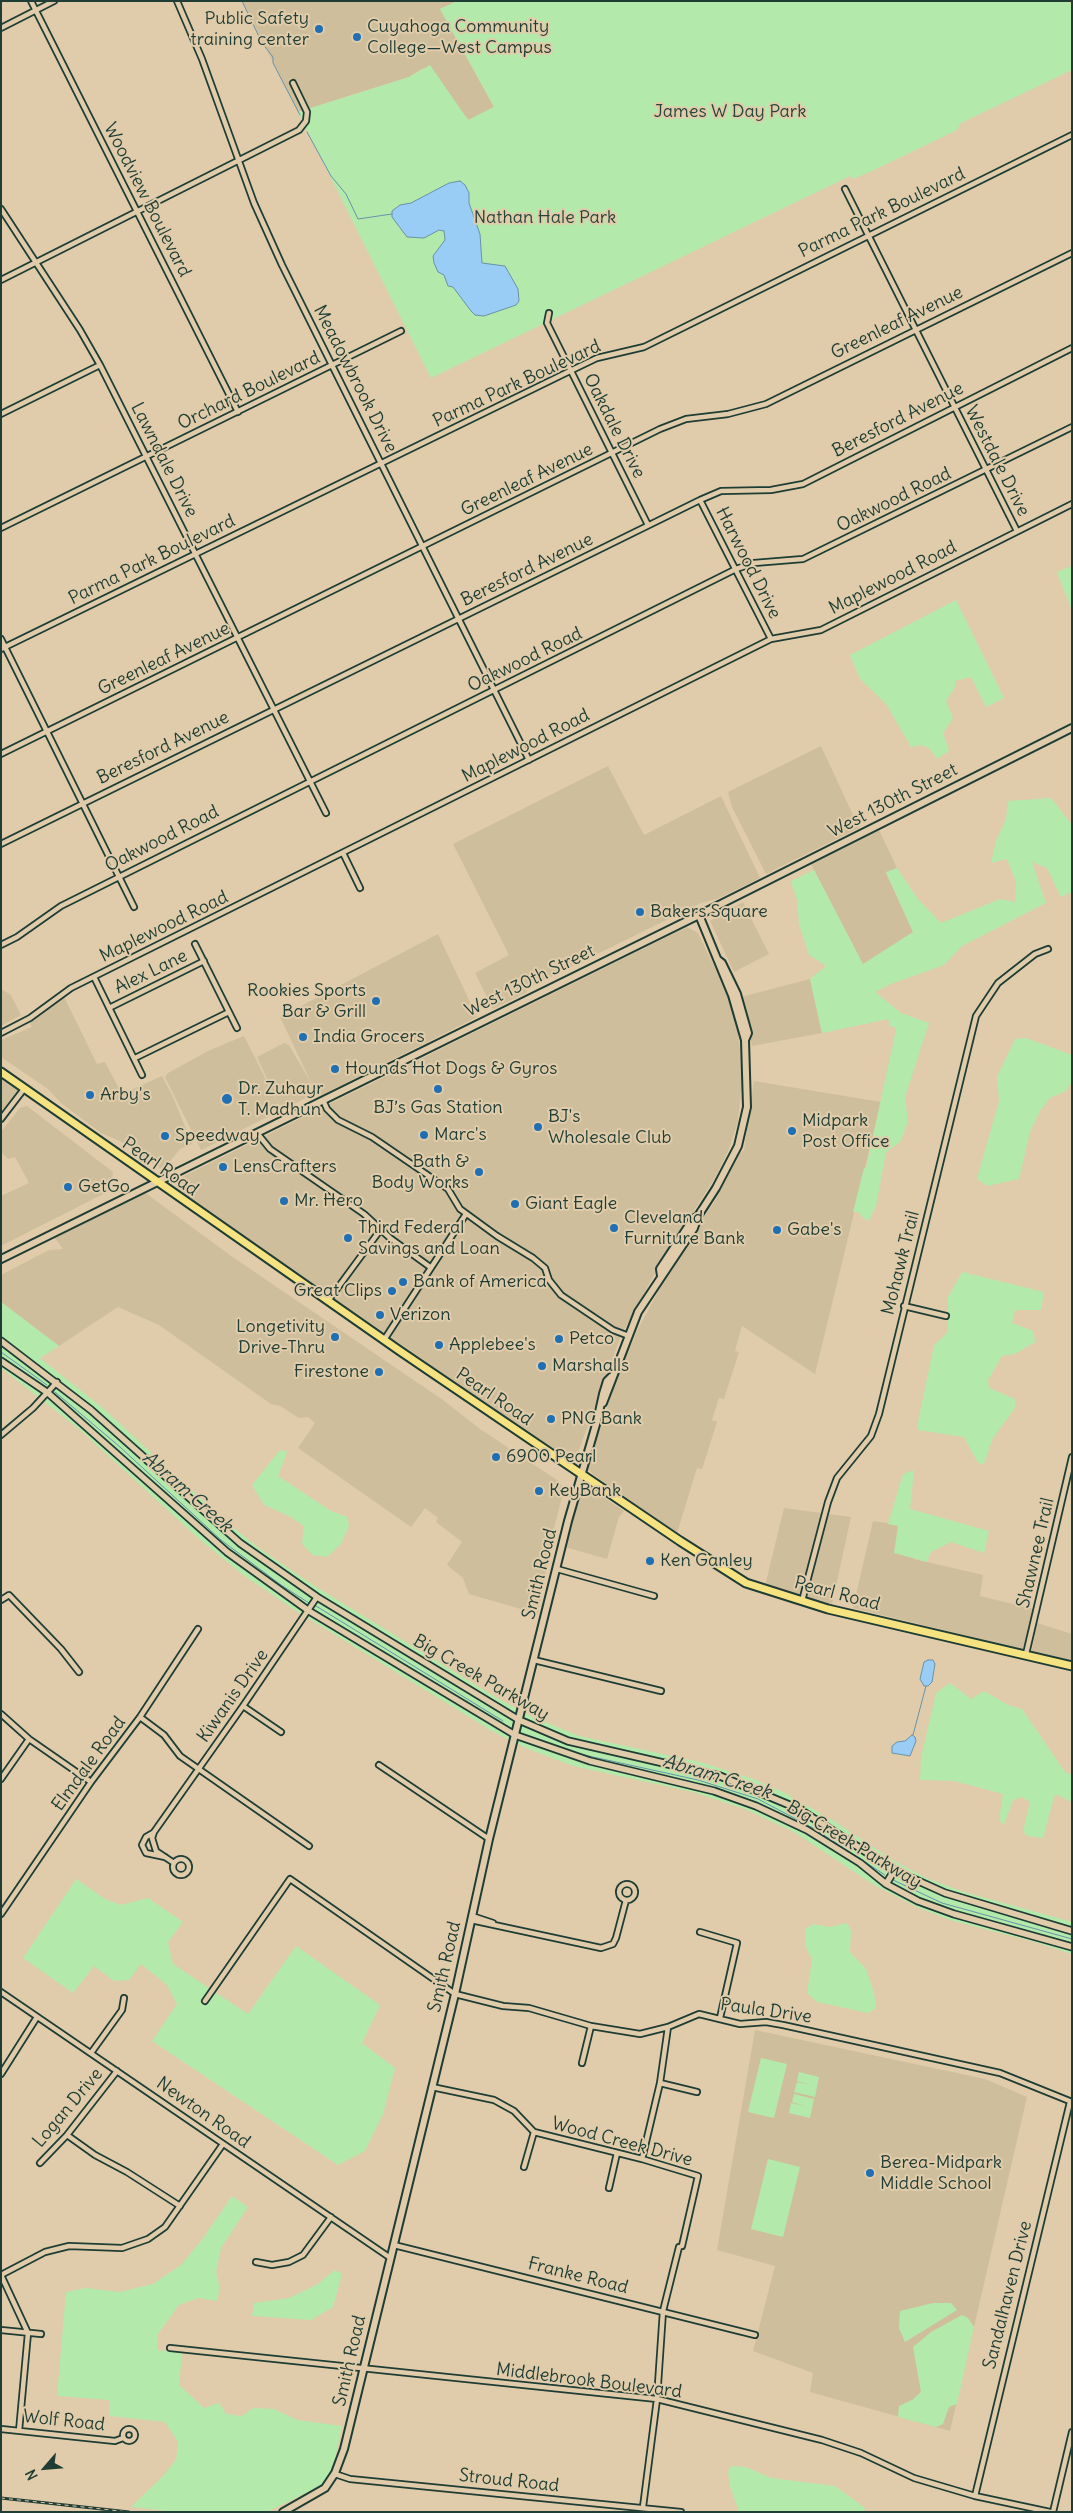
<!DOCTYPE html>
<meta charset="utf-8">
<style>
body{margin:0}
#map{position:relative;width:1073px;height:2513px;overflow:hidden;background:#e0ccaa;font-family:Delius,sans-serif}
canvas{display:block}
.frame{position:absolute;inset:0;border:2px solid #1f3d34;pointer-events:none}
.north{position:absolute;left:20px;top:2443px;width:50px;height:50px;-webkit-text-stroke:4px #e0ccaa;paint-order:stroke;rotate:243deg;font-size:14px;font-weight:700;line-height:20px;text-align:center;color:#1f3d34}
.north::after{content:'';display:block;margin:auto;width:18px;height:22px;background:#1f3d34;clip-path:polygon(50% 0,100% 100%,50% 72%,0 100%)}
</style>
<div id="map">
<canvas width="1073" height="2513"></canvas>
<div class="frame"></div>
<div class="north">N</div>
</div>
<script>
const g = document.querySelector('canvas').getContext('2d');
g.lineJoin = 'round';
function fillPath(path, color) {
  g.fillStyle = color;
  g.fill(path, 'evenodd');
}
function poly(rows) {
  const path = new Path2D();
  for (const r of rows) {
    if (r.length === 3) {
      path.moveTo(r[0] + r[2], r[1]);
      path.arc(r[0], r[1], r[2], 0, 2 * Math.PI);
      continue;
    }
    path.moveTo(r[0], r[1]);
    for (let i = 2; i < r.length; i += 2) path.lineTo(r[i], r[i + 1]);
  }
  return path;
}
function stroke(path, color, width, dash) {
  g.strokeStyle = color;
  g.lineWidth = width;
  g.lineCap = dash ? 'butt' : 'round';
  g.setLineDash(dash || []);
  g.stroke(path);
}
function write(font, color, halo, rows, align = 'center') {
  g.font = font + ' Delius,sans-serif';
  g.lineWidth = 4;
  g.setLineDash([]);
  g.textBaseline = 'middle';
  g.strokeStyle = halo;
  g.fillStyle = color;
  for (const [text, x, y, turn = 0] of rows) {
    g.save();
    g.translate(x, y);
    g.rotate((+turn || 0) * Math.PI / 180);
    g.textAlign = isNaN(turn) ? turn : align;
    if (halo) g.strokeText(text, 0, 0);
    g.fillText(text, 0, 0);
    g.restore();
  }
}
fillPath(poly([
 [242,1,457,1,440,9,494,107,469,120,423,68,409,77,298,112],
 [821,746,859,828,766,874,732,807,728,792],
 [608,766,644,835,721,796,760,878,717,899,701,903,526,989,527,992,493,1009,475,973,509,955,453,844],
 [879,830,897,868,886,873,913,932,863,965,811,864],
 [743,902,769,954,734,972,710,921],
 [687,927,698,933,729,997,737,1025,743,1072,738,1121,729,1149,716,1176,656,1271,620,1338,576,1458,569,1459,523,1429,177,1189,176,1183,184,1176],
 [438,934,477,1017,318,1097,280,1017],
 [810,979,822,1033,752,1046,741,997],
 [1,989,11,995,21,1015,1,1026],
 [64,997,97,1064,105,1062,122,1094,162,1076,173,1097,192,1144,180,1149,167,1165,160,1168,120,1141,101,1133,61,1103,48,1089,1,1057,1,1040,32,1027,29,1022],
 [244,1036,281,1109,257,1057,284,1043,289,1045,310,1081,312,1095,201,1150,165,1077,168,1073,210,1050],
 [1,1076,19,1090,1,1114],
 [754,1081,881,1102,815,1374,742,1326,735,1351,739,1352,724,1399,719,1398,712,1420,717,1422,702,1469,697,1468,677,1533,595,1476,588,1469,589,1464,616,1380,638,1329,674,1262,716,1199,740,1153,744,1150],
 [27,1106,113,1172,111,1190,1,1246,1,1196,29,1183,15,1157,8,1159,1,1152,1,1132,20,1108],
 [144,1192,234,1258,443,1400,480,1429,560,1482,563,1493,552,1536,538,1614,469,1594,463,1578,447,1565,462,1542,436,1522,438,1518,425,1508,411,1527,298,1448,315,1423,308,1417,299,1418,280,1406,271,1404,159,1325,118,1307,59,1346,1,1302,1,1275,49,1250,63,1249,54,1237],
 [583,1487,593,1490,624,1511,619,1517,607,1559,565,1547],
 [784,1508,851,1517,832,1604,765,1586],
 [873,1521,898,1525,914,1559,983,1575,980,1596,1034,1609,1028,1639,1022,1649,853,1608],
 [1037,1623,1072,1634,1072,1661,1033,1652,1032,1650],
 [755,2030,985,2079,1027,2097,950,2431,810,2392,813,2373,753,2351,775,2266,717,2250]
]), '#cfbe9b');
fillPath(poly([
 [457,1,1069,1,1072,7,1072,70,961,123,957,130,872,171,853,179,850,176,431,378,298,112,409,77,430,65,468,120,494,107,440,9],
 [1072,566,1072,611,1057,572],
 [956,600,1004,698,986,707,971,677,955,681,955,687,946,701,953,718,943,733,949,751,937,759,930,749,922,745,911,747,886,704,860,679,850,655],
 [1051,798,1072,825,1072,892,1061,897,1047,868,1032,862,1046,903,962,946,944,965,891,984,875,992,901,1013,929,1023,905,1097,908,1122,900,1142,886,1152,876,1206,869,1221,863,1218,858,1212,853,1212,864,1168,866,1168,896,1030,894,1027,890,1026,888,1019,822,1033,810,979,826,966,809,955,799,924,797,900,791,881,814,870,863,964,913,932,886,872,897,868,918,899,941,923,1000,899,1015,902,1016,882,1007,859,991,863,996,841,1006,819,1008,801],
 [1026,1038,1072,1055,1072,1082,1066,1091,1050,1098,1040,1111,1030,1132,1019,1179,987,1186,977,1179,999,1101,997,1077,1015,1039],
 [962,1272,1044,1292,1041,1310,1015,1310,1012,1323,1033,1331,1035,1342,1015,1354,1002,1356,988,1380,989,1388,1015,1399,1015,1408,993,1438,984,1464,978,1463,964,1437,918,1430,918,1422,934,1345,948,1332,948,1297],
 [1,1302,59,1346,40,1358,104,1409,226,1522,260,1549,313,1585,497,1698,533,1717,579,1736,700,1762,756,1780,783,1792,834,1821,891,1859,926,1878,964,1892,1072,1922,1072,1954,1035,1942,953,1921,919,1908,874,1885,794,1832,745,1809,693,1792,573,1766,526,1748,492,1731,298,1612,243,1575,198,1538,79,1429,1,1368],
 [280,1450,287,1452,278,1476,331,1511,347,1517,349,1526,341,1544,327,1557,313,1555,302,1544,304,1526,289,1516,264,1505,252,1485],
 [914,1470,910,1509,989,1531,984,1553,951,1542,931,1552,927,1562,894,1553,898,1526,888,1524,903,1474],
 [950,1683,971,1699,984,1691,1008,1705,1022,1709,1065,1772,1072,1775,1072,1802,1055,1794,1043,1838,1027,1836,1023,1831,1030,1802,1022,1797,1013,1800,1004,1825,999,1820,1003,1794,954,1781,920,1780,921,1757,936,1693],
 [76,1879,105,1899,121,1905,148,1898,183,1922,168,1942,173,1964,248,2014,296,1946,380,2005,362,2043,395,2068,383,2114,365,2151,338,2165,152,2041,177,2004,167,1985,141,1964,129,1980,114,1981,94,1966,73,1993,23,1958],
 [847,1923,851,1930,850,1952,866,1969,874,1992,876,2008,868,2013,817,2002,807,1993,812,1960,806,1947,805,1929,813,1924,830,1927],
 [761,2058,787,2064,774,2118,748,2112],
 [799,2072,819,2077,815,2097,794,2092,797,2082,811,2085,797,2081],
 [794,2094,814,2099,810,2118,789,2113,791,2103,805,2106,792,2102],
 [768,2159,800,2167,783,2237,751,2229],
 [232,2196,248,2207,221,2248,216,2272,220,2288,217,2301,198,2298,179,2305,158,2334,157,2350,182,2353,179,2385,204,2408,219,2403,226,2414,242,2416,253,2408,274,2409,297,2420,342,2426,331,2477,322,2485,267,2512,177,2512,131,2507,162,2477,176,2460,178,2442,165,2422,109,2416,109,2400,57,2396,66,2292,86,2288,120,2292,153,2284,181,2265,204,2237],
 [335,2270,342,2274,333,2307,311,2320,252,2316,254,2303,289,2298,318,2284],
 [933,2303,951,2303,957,2310,905,2342,899,2328,900,2311],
 [962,2315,968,2318,974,2327,957,2404,949,2407,943,2424,936,2427,898,2417,899,2406,912,2400,921,2392,913,2347,931,2332],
 [731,2466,746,2467,771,2478,835,2486,865,2508,864,2512,739,2512,730,2486,728,2472]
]), '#b4e9ac');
const water = poly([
 [460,181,465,185,469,193,469,203,480,234,482,263,505,266,518,289,519,301,516,305,484,316,475,315,471,311,453,287,448,286,444,275,438,272,434,263,433,256,445,240,444,231,439,230,424,238,407,237,392,217,392,211,400,205,411,203,449,183,460,181],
 [928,1660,933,1660,935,1664,932,1682,928,1686,924,1686,920,1679,924,1662,928,1660],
 [912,1735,915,1737,916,1741,910,1756,892,1753,892,1746,897,1742,905,1741,912,1735]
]);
fillPath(water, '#99cdf6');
stroke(water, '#6893a8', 1);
stroke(poly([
 [242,1,262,43,273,57,273,63,300,115],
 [307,132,331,176,346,194,358,219,392,214],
 [1,1352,47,1385],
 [55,1392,120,1447,221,1540,281,1585,309,1603],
 [316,1606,503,1721],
 [913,1735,926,1686],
 [584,1755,698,1780,758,1799,813,1828,885,1875],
 [893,1880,942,1903,1072,1939]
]), '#6893a8', 1);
const minor = poly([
 [31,1,238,412],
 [177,1,202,59,254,203,282,265,529,760],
 [1,28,54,1],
 [845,189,1017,531],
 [1,209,80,330,100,365,326,813],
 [1,280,299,130,306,121,307,112,293,83],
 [549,313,547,323,648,525],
 [1,414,100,365],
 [700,500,771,639],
 [1,528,401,331],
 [1,639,134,907],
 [1,649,570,371,597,358,644,347,1072,135],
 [1,754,660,429,686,419,728,414,766,404,1072,253],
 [1,844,700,500,721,491,771,490,803,484,1072,348],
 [343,853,360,888],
 [195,944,237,1028],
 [1,945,17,937,61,906,736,569,754,563,803,559,1072,427],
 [94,977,142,1075],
 [109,1008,204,961],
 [1,1033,30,1018,71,988,771,639,821,630,1072,504],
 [135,1058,229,1012],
 [323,1100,327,1109,338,1120,372,1137,448,1189,460,1209,497,1236,533,1258,545,1268,549,1280,561,1295,613,1330,629,1336],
 [1,1119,24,1089],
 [257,1133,270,1149,364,1214,390,1238,430,1267],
 [328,1301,381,1229],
 [904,1306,946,1316],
 [384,1340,466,1214],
 [1,1435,33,1408,57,1382],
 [557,1569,654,1596],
 [1,1600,9,1595,61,1649,79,1672],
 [802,1601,828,1502,837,1478,871,1436,879,1414,976,1016,998,983,1035,954,1048,949],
 [1026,1654,1072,1457],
 [534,1660,661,1691],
 [243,1706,281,1732],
 [1,1714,29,1739,91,1782],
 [140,1717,164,1735,180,1756,309,1846],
 [379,1765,489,1839],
 [1,1779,29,1739],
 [153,1833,146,1837,142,1845,146,1853,165,1857],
 [181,1867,8],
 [174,1863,156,1851,152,1838,154,1832,243,1706,317,1597],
 [627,1892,8],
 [1,1914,91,1782,140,1717,198,1629],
 [472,1916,493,1923],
 [471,1920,601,1948,613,1944,616,1938,626,1900],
 [700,1932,737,1943,720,2018],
 [1,1992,389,2257],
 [205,2001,290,1879,455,1994,503,2006,529,2008,591,2026,640,2034,668,2027,699,2014,740,2024,766,2022,783,2025,1000,2073,1072,2102],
 [91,2053,122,2010,124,1998],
 [582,2063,591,2026],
 [1,2074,37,2017],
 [660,2083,697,2092],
 [432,2087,494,2100,514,2111,534,2132,642,2159,698,2176,682,2246],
 [67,2135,95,2155,127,2172,180,2206],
 [642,2159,660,2083,668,2027],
 [40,2163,67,2135,117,2071],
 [524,2167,534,2132],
 [609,2188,617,2153],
 [394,2245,755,2335],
 [256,2262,272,2265,289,2262,303,2255,331,2217],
 [1,2275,45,2252,69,2246,122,2248,148,2239,165,2227,223,2144],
 [1,2275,28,2333,19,2431],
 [1,2330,41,2334],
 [170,2348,657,2399,822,2440,861,2453,914,2478,975,2496,1050,2512],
 [129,2435,6],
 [1,2429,115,2441,123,2438],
 [335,2474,350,2479,681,2512],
 [975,2496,1070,2102],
 [643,2507,657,2399,663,2311,679,2247],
 [1053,2512,1072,2432]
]);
const tertiary = poly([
 [1,1341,91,1410,240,1543,317,1597,519,1720,568,1741,720,1776,799,1809,894,1870,945,1893,1072,1931],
 [1,1361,48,1393,227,1552,309,1611,515,1735,590,1761,714,1791,756,1806,807,1830,860,1863,886,1884,918,1901,954,1914,1072,1947],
 [886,1884,894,1871]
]);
const secondary = poly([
 [717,959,722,963,737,994,748,1033,745,1040],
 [1,1259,699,915,1072,728],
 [661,1276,660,1269,693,1219,698,1216],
 [603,1403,638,1312,694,1228,698,1216,716,1188,738,1146,747,1107,745,1040,732,995,699,915],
 [283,2512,325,2488,335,2473,344,2449,455,1994,489,1839,568,1521,597,1421,603,1394,607,1381,611,1377]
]);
const primary = poly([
 [1,1072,400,1351,680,1541,746,1583,828,1609,1072,1666]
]);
stroke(minor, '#1f3d34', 8);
stroke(tertiary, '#1f3d34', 9);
stroke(secondary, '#1f3d34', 10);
stroke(primary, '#1f3d34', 11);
stroke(minor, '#e0ccaa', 4.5);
stroke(tertiary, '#e0ccaa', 5.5);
stroke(secondary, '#e0ccaa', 6);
stroke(primary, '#f5e382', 7);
const rail = poly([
 [1,2498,129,2512]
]);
stroke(rail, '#1f3d34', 3);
stroke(rail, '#e0ccaa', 1, [4]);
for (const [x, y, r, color] of [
 [319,29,5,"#1f6fb2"],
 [357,37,5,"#1f6fb2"],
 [640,912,5,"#1f6fb2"],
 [376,1001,5,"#1f6fb2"],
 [303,1037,5,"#1f6fb2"],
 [335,1069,5,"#1f6fb2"],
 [438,1089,5,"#1f6fb2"],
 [90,1095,5,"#1f6fb2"],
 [227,1099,6,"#1f6fb2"],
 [538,1127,5,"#1f6fb2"],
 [792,1131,5,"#1f6fb2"],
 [424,1135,5,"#1f6fb2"],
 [165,1136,5,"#1f6fb2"],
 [223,1167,5,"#1f6fb2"],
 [479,1172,5,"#1f6fb2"],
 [68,1187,5,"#1f6fb2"],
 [284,1201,5,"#1f6fb2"],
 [515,1204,5,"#1f6fb2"],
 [614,1228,5,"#1f6fb2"],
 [777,1230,5,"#1f6fb2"],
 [348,1238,5,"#1f6fb2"],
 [403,1282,5,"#1f6fb2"],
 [392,1291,5,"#1f6fb2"],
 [380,1315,5,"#1f6fb2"],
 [335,1337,5,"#1f6fb2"],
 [559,1339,5,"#1f6fb2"],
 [439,1345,5,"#1f6fb2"],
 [542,1366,5,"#1f6fb2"],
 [379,1372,5,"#1f6fb2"],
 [551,1419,5,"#1f6fb2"],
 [496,1457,5,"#1f6fb2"],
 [539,1491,5,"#1f6fb2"],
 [650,1561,5,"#1f6fb2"],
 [870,2173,5,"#1f6fb2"]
]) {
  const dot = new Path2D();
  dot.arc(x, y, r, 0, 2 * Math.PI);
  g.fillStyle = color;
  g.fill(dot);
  stroke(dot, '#e0ccaa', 2);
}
write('18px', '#1f3d34', '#e0ccaa', [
 ["Public Safety",309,19,"right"],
 ["training center",309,40,"right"],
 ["Cuyahoga Community",367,27],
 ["College—West Campus",367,48],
 ["Bakers Square",650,912],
 ["Rookies Sports",366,991,"right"],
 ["Bar & Grill",366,1012,"right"],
 ["India Grocers",313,1037],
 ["Hounds Hot Dogs & Gyros",345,1069],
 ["Dr. Zuhayr",238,1089],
 ["T. Madhun",238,1110],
 ["Arby's",100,1095],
 ["BJ’s Gas Station",438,1108,"center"],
 ["BJ's",548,1117],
 ["Wholesale Club",548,1138],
 ["Midpark",802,1121],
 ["Post Office",802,1142],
 ["Marc's",434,1135],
 ["Speedway",175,1136],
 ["Bath &",469,1162,"right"],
 ["Body Works",469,1183,"right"],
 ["LensCrafters",233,1167],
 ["GetGo",78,1187],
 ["Mr. Hero",294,1201],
 ["Giant Eagle",525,1204],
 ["Cleveland",624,1218],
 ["Furniture Bank",624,1239],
 ["Third Federal",358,1228],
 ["Savings and Loan",358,1249],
 ["Gabe's",787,1230],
 ["Bank of America",413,1282],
 ["Great Clips",382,1291,"right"],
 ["Verizon",390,1315],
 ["Longetivity",325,1327,"right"],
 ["Drive-Thru",325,1348,"right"],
 ["Petco",569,1339],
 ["Applebee's",449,1345],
 ["Marshalls",552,1366],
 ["Firestone",369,1372,"right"],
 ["PNC Bank",561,1419],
 ["6900 Pearl",506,1457],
 ["KeyBank",549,1491],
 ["Ken Ganley",660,1561],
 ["Berea-Midpark",880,2163],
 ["Middle School",880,2184]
], 'left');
write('18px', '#26463a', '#e0ccaa', [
 ["James W Day Park",730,112],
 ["Nathan Hale Park",545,218]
]);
write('18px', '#1f3d34', '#e0ccaa', [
 ["Woodview Boulevard",147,200,63],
 ["Parma Park Boulevard",882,213,-26],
 ["Greenleaf Avenue",897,323,-26],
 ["Meadowbrook Drive",355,379,63],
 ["Parma Park Boulevard",517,384,-25],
 ["Orchard Boulevard",249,391,-26],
 ["Beresford Avenue",898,420,-27],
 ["Oakdale Drive",614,426,63],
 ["Lawndale Drive",164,460,63],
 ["Westdale Drive",997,461,63],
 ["Greenleaf Avenue",527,480,-26],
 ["Oakwood Road",894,500,-26],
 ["Parma Park Boulevard",152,560,-26],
 ["Harwood Drive",748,563,63],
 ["Beresford Avenue",527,570,-26],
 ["Maplewood Road",893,578,-27],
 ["Greenleaf Avenue",164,659,-26],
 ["Oakwood Road",525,660,-26],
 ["Maplewood Road",526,746,-27],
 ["Beresford Avenue",163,748,-26],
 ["West 130th Street",893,801,-27],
 ["Oakwood Road",162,839,-27],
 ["Maplewood Road",164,927,-26],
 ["Alex Lane",151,972,-26],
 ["West 130th Street",530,981,-26],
 ["Pearl Road",160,1167,35],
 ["Mohawk Trail",901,1263,-76],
 ["Pearl Road",494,1397,34],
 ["Shawnee Trail",1036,1553,-77],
 ["Smith Road",540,1574,-76],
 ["Pearl Road",837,1594,15],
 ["Big Creek Parkway",481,1678,30],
 ["Kiwanis Drive",233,1696,-55],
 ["Elmdale Road",89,1764,-54],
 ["Big Creek Parkway",854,1845,31],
 ["Smith Road",445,1967,-77],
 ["Paula Drive",766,2011,8],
 ["Logan Drive",68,2108,-50],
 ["Newton Road",203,2113,35],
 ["Wood Creek Drive",622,2142,15],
 ["Franke Road",578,2276,14],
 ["Sandalhaven Drive",1008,2295,-76],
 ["Smith Road",350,2361,-77],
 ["Middlebrook Boulevard",589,2381,7],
 ["Wolf Road",64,2421,6],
 ["Stroud Road",509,2481,6]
]);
write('italic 19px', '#25443e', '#e0ccaa', [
 ["Abram Creek",187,1492,41],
 ["Abram Creek",717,1777,17]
]);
</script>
